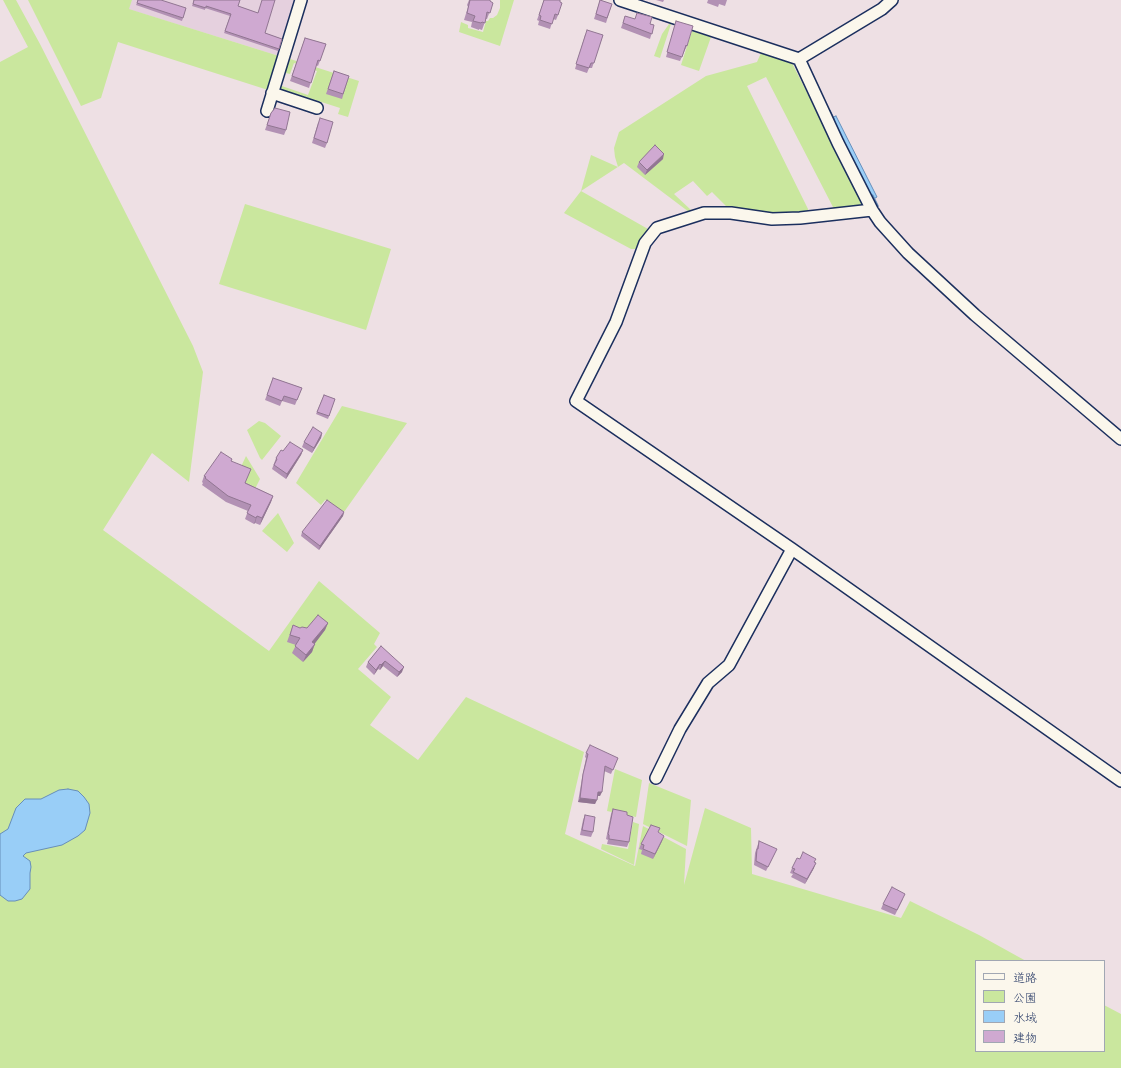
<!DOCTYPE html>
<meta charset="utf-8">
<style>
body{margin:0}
#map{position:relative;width:1121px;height:1068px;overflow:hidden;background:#eee0e4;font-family:Mali,"Klee One",sans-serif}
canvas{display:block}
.legend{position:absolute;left:975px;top:960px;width:130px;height:92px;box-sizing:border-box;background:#fbf7ec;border:1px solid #a1a7b3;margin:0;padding:5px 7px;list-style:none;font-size:12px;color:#1b2f5e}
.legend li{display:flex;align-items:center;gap:8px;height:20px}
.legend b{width:20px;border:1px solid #a1a7b3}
</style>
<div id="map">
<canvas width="1121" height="1068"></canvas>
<ul class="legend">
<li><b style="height:5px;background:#fbf7ec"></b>道路</li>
<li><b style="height:11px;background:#cae79e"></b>公園</li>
<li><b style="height:11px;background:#99cef7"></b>水域</li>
<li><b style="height:11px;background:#cfa9d1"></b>建物</li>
</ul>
</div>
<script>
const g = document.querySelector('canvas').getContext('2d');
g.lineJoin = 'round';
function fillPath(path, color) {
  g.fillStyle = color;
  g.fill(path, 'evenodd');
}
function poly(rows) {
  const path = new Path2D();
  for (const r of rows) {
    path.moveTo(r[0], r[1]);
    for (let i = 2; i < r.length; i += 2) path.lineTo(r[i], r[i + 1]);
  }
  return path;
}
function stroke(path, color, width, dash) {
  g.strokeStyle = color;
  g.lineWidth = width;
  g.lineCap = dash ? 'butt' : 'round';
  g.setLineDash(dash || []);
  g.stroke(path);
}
fillPath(poly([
 [132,0,296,0,279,56,128,9]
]), '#e5d0de');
fillPath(poly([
 [3,0,16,0,40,44,193,346,203,372,189,482,152,453,103,530,269,651,319,581,380,633,374,644,377,647,358,669,391,697,370,725,418,760,466,697,584,752,565,834,635,866,643,826,686,849,684,885,705,808,751,828,752,874,901,918,910,901,979,935,1026,961,976,961,976,1051,1104,1051,1104,1005,1121,1014,1121,1068,0,1068,0,62,28,47],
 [28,0,132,0,129,9,279,56,268,90,118,42,101,98,81,106],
 [500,0,514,0,500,46,459,32,461,22,468,25,468,28,483,32,486,21,488,21,490,18,493,18,497,15,500,8],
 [669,24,671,24,660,58,654,56,662,34],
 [692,31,711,37,699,71,681,65],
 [761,53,789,61,792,63,863,204,860,206,834,209,766,77,747,86,809,211,774,214,727,207,712,192,707,196,693,181,674,194,691,210,689,212,624,163,581,191,648,229,635,249,631,249,564,213,581,191,591,155,618,167,615,157,614,148,619,132,706,76,757,62],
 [287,58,359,81,348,117,338,114,340,108,278,88,279,85,308,95,317,71,294,63,290,74,282,72],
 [245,204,391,249,366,330,219,284],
 [342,406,407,423,344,512,325,500,321,505,296,483],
 [259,421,265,423,281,436,262,460,260,458,247,430],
 [246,456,260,479,252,495,232,486],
 [278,513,294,543,287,552,262,531],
 [615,769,642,780,636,817,607,811],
 [649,783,691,800,687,846,643,824],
 [633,822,639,824,634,865,601,849,602,844,628,849]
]), '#cae79e');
const water = poly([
 [836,116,877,197,870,201,829,119,836,116],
 [68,789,78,791,84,797,89,804,90,813,85,830,78,836,62,845,26,853,23,856,30,861,31,867,30,873,30,889,22,899,15,901,8,901,0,895,0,834,8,829,16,808,25,799,41,799,59,790,68,789]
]);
fillPath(water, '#99cef7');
stroke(water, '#678eba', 1);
stroke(poly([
 [829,111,833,119],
 [872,196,877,206]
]), '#678eba', 3.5);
const minor = poly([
 [620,0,799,59,838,143,872,210,880,222,908,253,975,315,1121,439],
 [799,59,882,9,892,0],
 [272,93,317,108],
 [267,111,301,0],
 [872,210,800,218,772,219,731,213,704,213,657,228,645,243,616,322,576,401,792,549,1121,781],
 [656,778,680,729,708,683,729,665,792,549]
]);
stroke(minor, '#1b2f5e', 14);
stroke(minor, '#fbf7ec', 11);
fillPath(poly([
 [138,0,186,8,182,21,136,5],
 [194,0,238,6,258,13,265,33,282,39,278,51,224,33,230,16,205,8,205,10,192,6],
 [469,0,490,0,490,1,493,3,487,19,486,19,482,30,479,29,479,30,471,27,472,22,464,20,468,7,467,5],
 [544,0,560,2,558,15,556,20,553,19,550,29,538,25,539,21,537,20],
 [600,0,612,4,606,23,594,19],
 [656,0,664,0,663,2],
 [708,0,727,0,725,6,719,4,718,7,707,3],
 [625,16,654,25,650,39,621,28],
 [676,21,687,46,685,50,680,61,666,57],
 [585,35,603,35,592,68,589,68,587,73,575,69],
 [305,38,326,44,318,66,316,65,309,88,290,81],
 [334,71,349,76,342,99,326,94],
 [271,113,286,130,284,135,265,130],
 [318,123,327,143,325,148,312,143],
 [663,159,645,175,637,167,639,162],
 [273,378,302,388,295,405,282,401,280,406,265,400],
 [324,395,335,399,328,419,316,414],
 [322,433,321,438,312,453,302,447,304,442],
 [303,450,301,455,286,479,272,469,276,458,283,451],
 [232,459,231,461,246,483,273,496,271,502,260,525,255,523,254,524,245,519,248,511,226,502,202,485,203,483,202,482,204,476],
 [344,512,343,516,319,550,301,536,302,532],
 [328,623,325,630,314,644,312,652,303,662,292,653,296,645,287,642,293,625,300,628,307,628],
 [381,646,402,672,397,677,383,666,380,670,378,669,374,675,366,667,368,662],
 [586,753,618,758,611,774,604,771,600,796,597,796,595,804,578,802,582,778,586,758,585,757],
 [613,809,627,815,629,842,627,847,607,844,608,840,606,839,611,814],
 [585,815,593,832,591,837,580,835,583,820],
 [658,833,662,841,653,859,641,854,642,850,639,849,641,844],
 [759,841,775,853,766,871,754,865,755,853],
 [800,859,814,862,814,868,805,884,791,877,793,874,790,873,792,868],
 [903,899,895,915,881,909,883,904]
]), '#b291b4');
fillPath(poly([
 [664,154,663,159,645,175,647,170],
 [322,433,321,438,312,453,314,448],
 [303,450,301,455,286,479,287,474],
 [273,496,271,502,260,525,262,518],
 [344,512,343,516,319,550,320,546],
 [257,516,255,523,254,524,256,518],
 [328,623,325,630,310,650,312,642],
 [315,644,312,652,303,662,306,655],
 [385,661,383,666,380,670,381,665],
 [380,664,378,669,374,675,376,670],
 [404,667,402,672,397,677,399,672],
 [598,792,602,792,600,796,596,796],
 [580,798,597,800,595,804,578,802],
 [664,836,662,841,653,859,655,854],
 [816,863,814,868,805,884,807,879]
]), '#917692');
const building = poly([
 [138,0,161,0,186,8,183,18,137,3,138,0],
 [194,0,240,0,238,6,258,13,262,0,275,0,265,33,282,39,279,49,225,31,231,14,206,6,206,8,193,4,194,0],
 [470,0,490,0,490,1,493,3,490,13,487,12,485,23,482,22,481,23,473,21,475,16,467,13,470,0],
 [544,0,560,0,560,2,562,3,558,15,555,14,552,24,540,20,541,16,539,15,544,0],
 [600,0,612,4,607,18,596,14,600,0],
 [637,13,652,17,650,24,654,25,652,34,623,23,625,16,635,19,637,13],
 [676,21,693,26,687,46,686,45,682,57,667,52,676,21],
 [587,30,603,35,594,63,591,63,589,68,576,64,587,30],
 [305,38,326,44,320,61,318,60,311,83,292,76,305,38],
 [334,71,349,76,343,94,328,89,334,71],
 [275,108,290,112,286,130,267,125,271,113,275,108],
 [320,118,333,122,327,143,314,138,320,118],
 [655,145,664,154,647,170,639,162,655,145],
 [273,378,302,388,297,400,284,396,282,401,267,395,273,378],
 [324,395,335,399,329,416,317,412,324,395],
 [313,427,322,433,314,448,304,442,313,427],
 [290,442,303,450,287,474,274,465,277,459,276,458,281,450,283,451,290,442],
 [221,452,232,459,231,461,251,469,245,483,273,496,262,518,257,516,256,518,247,513,251,505,228,496,205,478,206,477,204,476,221,452],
 [327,500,344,512,320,546,302,532,327,500],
 [318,615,328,623,312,642,315,644,306,655,295,646,300,638,290,635,293,625,300,628,302,627,307,628,318,615],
 [381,646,404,667,399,672,385,661,381,665,380,664,376,670,368,662,381,646],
 [590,745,618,758,613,770,605,766,602,792,598,792,597,800,580,798,583,774,588,754,586,753,590,745],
 [613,809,627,812,627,815,633,817,629,842,609,839,609,835,608,834,613,809],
 [585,815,595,817,593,832,582,830,585,815],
 [651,825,660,828,658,832,664,836,655,854,643,849,644,845,641,844,651,825],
 [759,841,777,849,768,867,756,861,757,849,758,849,759,841],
 [803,852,816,859,814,862,816,863,807,879,793,872,795,869,792,868,797,858,800,859,803,852],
 [892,887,905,894,897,910,883,904,892,887]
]);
fillPath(building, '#cfa9d1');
stroke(building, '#917692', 1);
</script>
